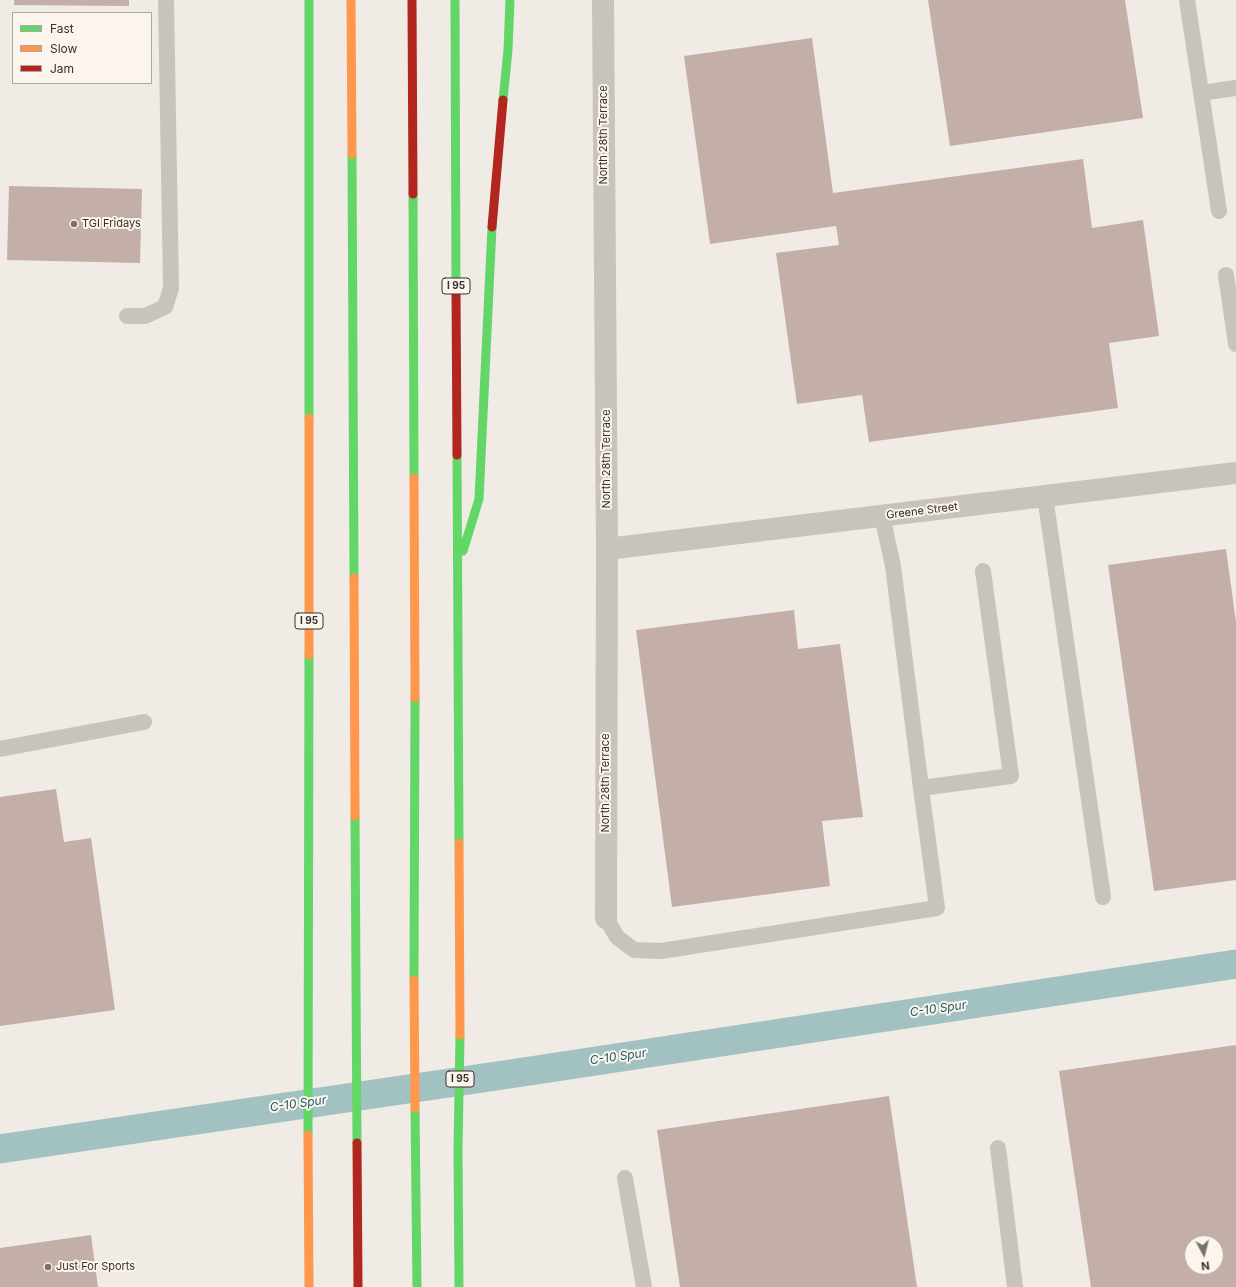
<!DOCTYPE html>
<style>
body{margin:0}
#map{position:relative;width:1236px;height:1287px;overflow:hidden;background:#f0ebe5;font-family:Inter,sans-serif}
canvas{display:block}
.legend{position:absolute;left:12px;top:12px;width:140px;height:72px;box-sizing:border-box;background:#fbf5ee;border:1px solid #aea6a0;margin:0;padding:5px 7px;list-style:none;font-size:12px;color:#3b302b}
.legend li{display:flex;align-items:center;gap:8px;height:20px}
.legend b{width:20px;border:1px solid #aea6a0}
.north{position:absolute;left:1184px;top:1235px;width:40px;height:40px;box-sizing:border-box;background:#fbf5ee;border:1px solid #aea6a0;border-radius:50%;rotate:173deg;font-size:11px;font-weight:700;line-height:16px;text-align:center;color:#3b302b}
.north::after{content:'';display:block;margin:auto;width:14px;height:18px;background:#7a716c;clip-path:polygon(50% 0,100% 100%,50% 72%,0 100%)}
</style>
<div id="map">
<canvas width="1236" height="1287"></canvas>
<ul class="legend">
<li><b style="height:5px;background:#63d668"></b>Fast</li>
<li><b style="height:5px;background:#ff974d"></b>Slow</li>
<li><b style="height:5px;background:#b3261e"></b>Jam</li>
</ul>
<div class="north">N</div>
</div>
<script>
const g = document.querySelector('canvas').getContext('2d');
g.lineJoin = 'round';
function poly(rows) {
  const path = new Path2D();
  for (const r of rows) {
    path.moveTo(r[0], r[1]);
    for (let i = 2; i < r.length; i += 2) path.lineTo(r[i], r[i + 1]);
  }
  return path;
}
function stroke(path, color, width, dash) {
  g.strokeStyle = color;
  g.lineWidth = width;
  g.lineCap = dash ? 'butt' : 'round';
  g.setLineDash(dash || []);
  g.stroke(path);
}
function fillPath(path, color) {
  g.fillStyle = color;
  g.fill(path, 'evenodd');
}
function write(font, color, halo, rows, align = 'center') {
  g.font = font + ' Inter,sans-serif';
  g.lineWidth = 4;
  g.setLineDash([]);
  g.textBaseline = 'middle';
  g.strokeStyle = halo;
  g.fillStyle = color;
  for (const [text, x, y, turn = 0] of rows) {
    g.save();
    g.translate(x, y);
    g.rotate((+turn || 0) * Math.PI / 180);
    g.textAlign = isNaN(turn) ? turn : align;
    if (halo) g.strokeText(text, 0, 0);
    g.fillText(text, 0, 0);
    g.restore();
  }
}
stroke(poly([
 [0,1149,510,1074,1236,964]
]), '#a1c2c1', 29);
fillPath(poly([
 [14,0,129,0,129,6,14,5],
 [928,0,1125,0,1143,118,950,146],
 [812,38,833,193,1083,159,1092,228,1143,220,1159,336,1109,343,1118,408,869,442,862,395,797,404,776,253,839,245,836,226,710,244,684,56],
 [9,186,142,189,140,263,7,260],
 [1226,549,1236,622,1236,880,1154,891,1108,565],
 [794,610,798,649,840,644,863,817,822,821,830,886,672,907,636,630],
 [56,789,64,842,91,838,115,1010,0,1026,0,797],
 [1236,1045,1236,1287,1091,1287,1059,1071],
 [1192,1243,1216,1243,1216,1267,1192,1267],
 [889,1096,917,1287,680,1287,657,1130],
 [91,1235,98,1287,0,1287,0,1248]
]), '#c3afa7');
stroke(poly([
 [1187,0,1219,211],
 [1201,93,1236,88],
 [1226,275,1236,344],
 [127,316,145,316,165,307,171,288,166,0],
 [1045,496,1103,897],
 [882,516,893,566,921,788],
 [0,749,144,722],
 [606,918,617,937,634,950,661,951,937,908,921,788,1011,776,983,571],
 [998,1148,1015,1287],
 [625,1178,644,1287]
]), '#c9c3be', 16);
stroke(poly([
 [603,0,607,549,606,918],
 [607,549,1236,473]
]), '#c9c3be', 22);
stroke(poly([
 [309,0,309,418],
 [455,0,456,289],
 [503,100,508,50,510,0],
 [352,154,354,578],
 [413,194,414,478],
 [457,455,459,843],
 [463,551,479,499,492,227],
 [355,816,357,1143],
 [414,980,415,698],
 [415,1108,417,1287],
 [308,1135,309,655],
 [459,1287,458,1149,460,1035]
]), '#63d668', 9);
stroke(poly([
 [351,0,352,154],
 [414,478,415,698],
 [354,578,355,816],
 [309,655,309,418],
 [459,843,460,1035],
 [414,980,415,1108],
 [308,1135,309,1287]
]), '#ff974d', 9);
stroke(poly([
 [412,0,413,194],
 [492,227,503,100],
 [456,289,457,455],
 [357,1143,358,1287]
]), '#b3261e', 9);
for (const [x, y, r, color] of [
 [74,224,4,"#7a716c"],
 [48,1267,4,"#7a716c"]
]) {
  const dot = new Path2D();
  dot.arc(x, y, r, 0, 2 * Math.PI);
  g.fillStyle = color;
  g.fill(dot);
  stroke(dot, '#fbf5ee', 1.5);
}
for (const [x, y, w] of [
 [456,286,28],
 [309,621,28],
 [460,1079,28]
]) {
  const box = new Path2D();
  box.roundRect(x - w / 2, y - 8, w, 16, 3);
  g.fillStyle = '#fbf5ee';
  g.fill(box);
  stroke(box, '#3b302b', 1);
}
write('bold 10px', '#3b302b', null, [
 ["I 95",456,286],
 ["I 95",309,621],
 ["I 95",460,1079]
]);
write('11px', '#3b302b', '#fbf5ee', [
 ["North 28th Terrace",604,135,-90],
 ["North 28th Terrace",607,459,-90],
 ["Greene Street",922,511,-7],
 ["North 28th Terrace",606,783,-90]
]);
write('11px', '#3b302b', '#fbf5ee', [
 ["TGI Fridays",82,224],
 ["Just For Sports",56,1267]
], 'left');
write('italic 12px', '#1f5a5e', '#fbf5ee', [
 ["C-10 Spur",938,1009,-8],
 ["C-10 Spur",618,1057,-8],
 ["C-10 Spur",298,1104,-8]
]);
</script>
